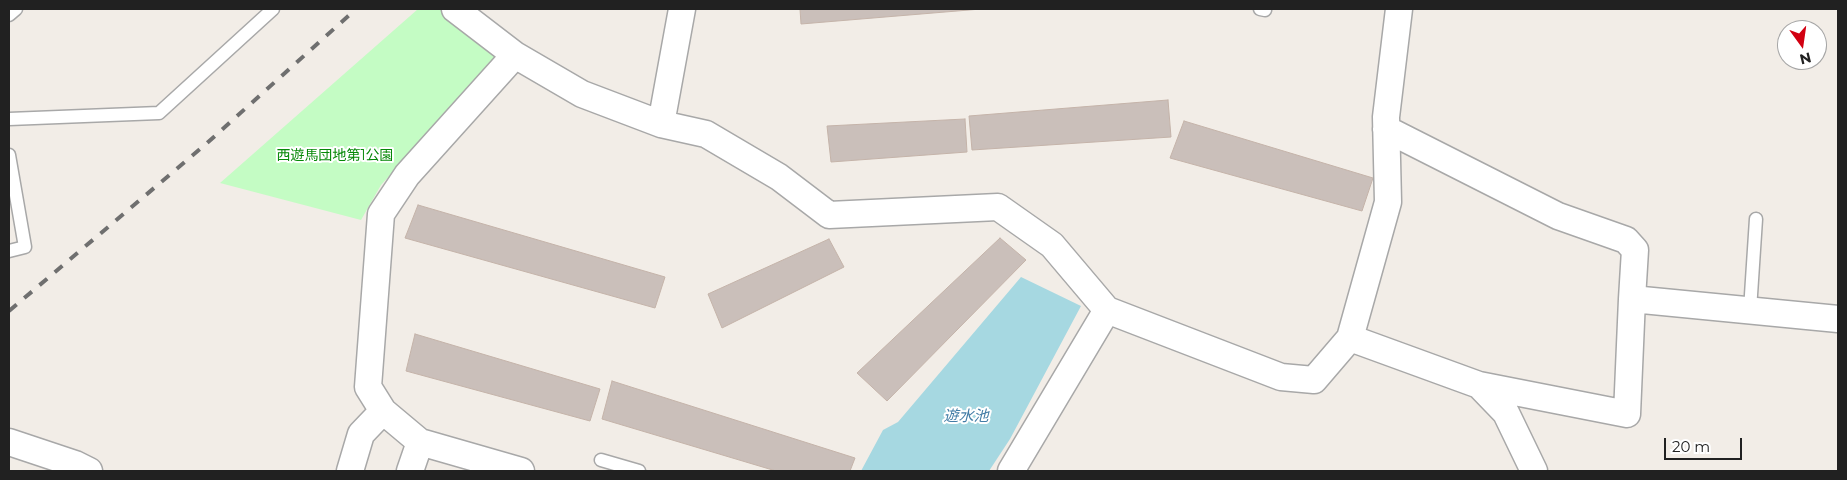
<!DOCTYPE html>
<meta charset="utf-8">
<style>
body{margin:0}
#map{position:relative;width:1847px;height:480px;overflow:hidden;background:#f2ede7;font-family:Montserrat,sans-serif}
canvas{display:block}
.frame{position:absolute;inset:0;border:10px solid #212121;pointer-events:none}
.north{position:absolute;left:1777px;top:20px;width:50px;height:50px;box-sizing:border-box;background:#fff;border:1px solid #a6a6a6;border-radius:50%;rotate:166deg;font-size:14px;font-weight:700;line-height:20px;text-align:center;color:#212121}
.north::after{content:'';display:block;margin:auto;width:18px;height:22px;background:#d20011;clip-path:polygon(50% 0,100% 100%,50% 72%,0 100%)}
.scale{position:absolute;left:1664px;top:438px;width:78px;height:22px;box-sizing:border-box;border:2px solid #212121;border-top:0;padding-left:6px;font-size:15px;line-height:18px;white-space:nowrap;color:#212121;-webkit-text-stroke:4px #fff;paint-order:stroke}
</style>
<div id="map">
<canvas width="1847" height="480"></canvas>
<div class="frame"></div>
<div class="north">N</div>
<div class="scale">20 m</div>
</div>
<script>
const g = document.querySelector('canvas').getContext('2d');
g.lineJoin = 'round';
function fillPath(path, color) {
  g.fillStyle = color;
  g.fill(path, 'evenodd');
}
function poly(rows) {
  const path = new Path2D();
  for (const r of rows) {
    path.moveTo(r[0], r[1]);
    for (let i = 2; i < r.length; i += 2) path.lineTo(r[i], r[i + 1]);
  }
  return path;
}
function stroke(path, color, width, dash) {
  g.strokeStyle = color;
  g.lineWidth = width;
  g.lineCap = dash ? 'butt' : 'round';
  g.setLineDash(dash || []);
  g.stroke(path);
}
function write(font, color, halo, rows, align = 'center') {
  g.font = font + ' Montserrat,"Noto Sans JP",sans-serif';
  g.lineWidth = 4;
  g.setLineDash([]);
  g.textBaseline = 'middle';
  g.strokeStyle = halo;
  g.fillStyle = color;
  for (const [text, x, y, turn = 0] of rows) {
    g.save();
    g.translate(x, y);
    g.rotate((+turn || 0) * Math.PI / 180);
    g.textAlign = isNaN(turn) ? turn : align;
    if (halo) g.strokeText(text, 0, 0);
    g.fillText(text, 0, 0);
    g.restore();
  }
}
fillPath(poly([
 [418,9,441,9,498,58,381,185,361,220,220,183]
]), '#c4fcc4');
fillPath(poly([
 [1021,277,1081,306,1010,439,989,471,861,471,883,430,898,422]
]), '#a6d8e1');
const building = poly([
 [800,9,981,9,801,24,800,9],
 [1168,100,1171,137,972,150,969,116,1168,100],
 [965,119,967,152,831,162,827,126,965,119],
 [1184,121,1373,178,1362,211,1170,158,1184,121],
 [418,205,665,277,655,308,405,238,418,205],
 [1000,238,1026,260,887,401,857,373,1000,238],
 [829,239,844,267,722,328,708,294,829,239],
 [415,334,600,389,590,421,406,371,415,334],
 [612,381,855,458,850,471,776,471,602,419,612,381]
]);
fillPath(building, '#cabfba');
stroke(building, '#c4b3a9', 1);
const lane = poly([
 [1260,9,1265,10],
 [9,15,16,9],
 [9,119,159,113,273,9],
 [9,155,25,247,9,251],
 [1750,310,1756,219],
 [601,460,639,471]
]);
const street = poly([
 [455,9,515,55,407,175,381,214,368,387,383,411,420,442,521,471],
 [515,55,582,94,661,124,682,9],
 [661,124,706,134,779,177,829,215,998,207,1052,245,1107,310],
 [1386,129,1558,216,1626,240,1635,250,1632,299],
 [1350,338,1479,385,1506,413,1534,471],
 [1479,385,1627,414,1632,299,1838,319],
 [9,442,75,464,89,471],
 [350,471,361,434,383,411],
 [410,471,420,442],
 [1011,471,1107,310,1281,377,1314,380,1350,338,1388,202,1386,117,1399,9]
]);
stroke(lane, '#a8a8a8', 15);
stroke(street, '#a8a8a8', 29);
stroke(lane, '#fff', 12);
stroke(street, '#fff', 26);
stroke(poly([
 [9,311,206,144,356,9]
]), '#6f6f6f', 4, [10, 10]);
write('14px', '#068807', '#fff', [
 ["西遊馬団地第1公園",335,156]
]);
write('italic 15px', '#427ca6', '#fff', [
 ["遊水池",966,417]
]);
</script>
